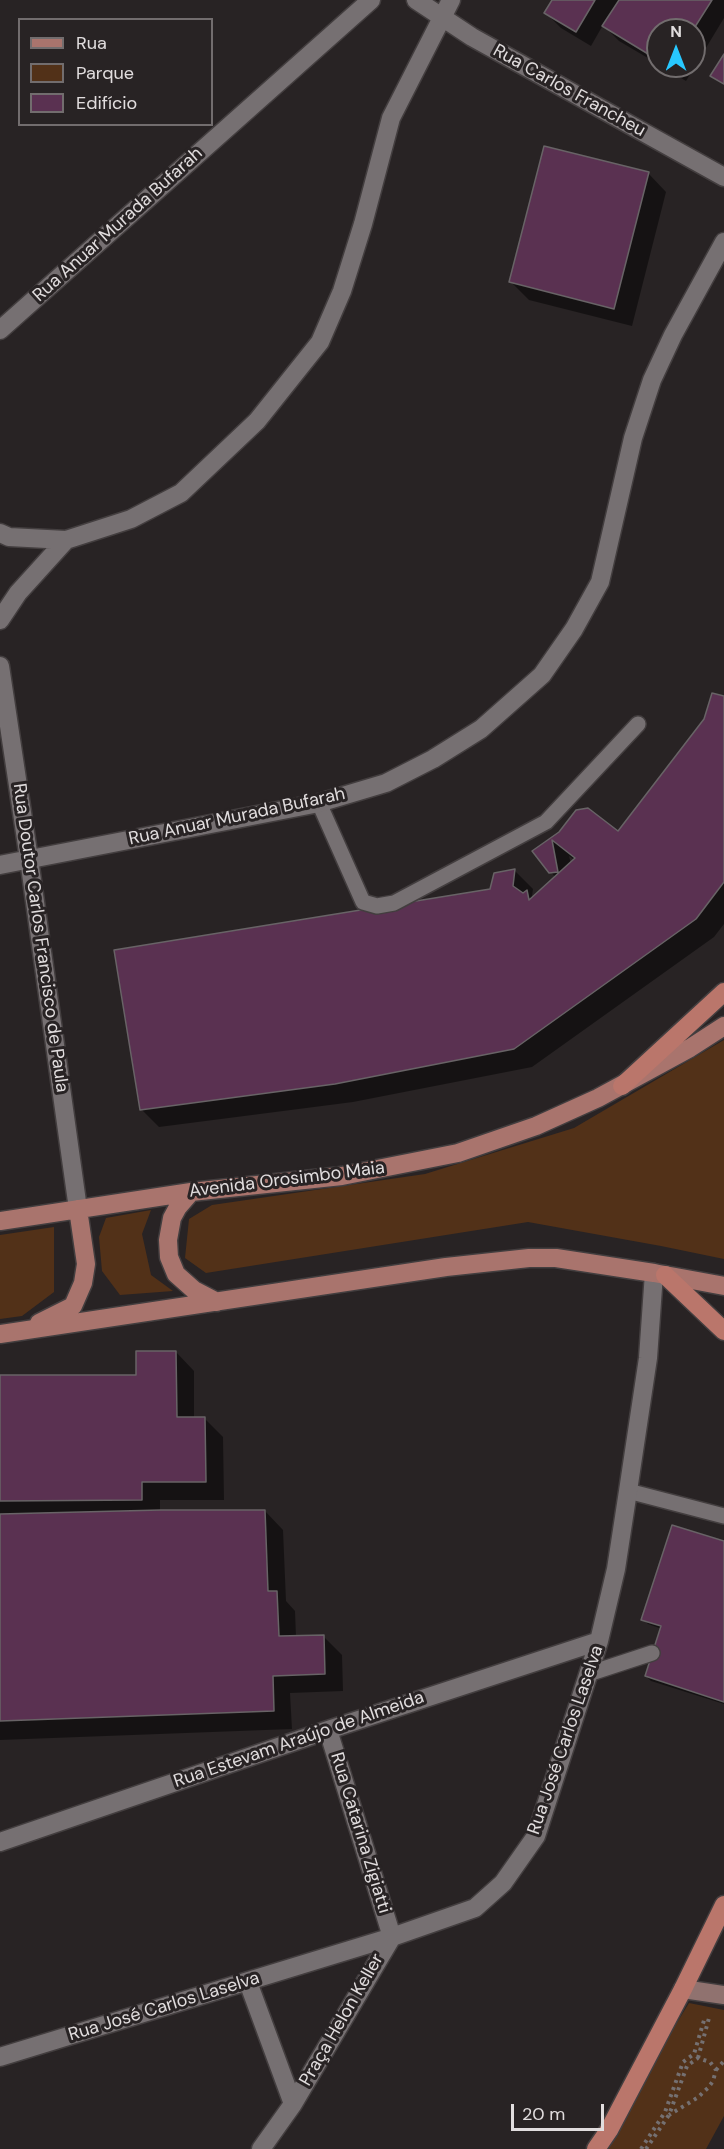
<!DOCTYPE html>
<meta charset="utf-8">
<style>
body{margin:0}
#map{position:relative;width:724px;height:2149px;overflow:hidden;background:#282324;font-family:"DM Sans",sans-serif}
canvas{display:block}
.legend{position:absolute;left:18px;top:18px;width:195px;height:108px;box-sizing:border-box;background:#282324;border:2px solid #726d6e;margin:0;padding:8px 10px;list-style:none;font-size:18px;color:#e1ddde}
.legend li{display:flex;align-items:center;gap:12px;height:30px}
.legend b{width:30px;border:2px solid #726d6e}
.north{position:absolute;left:646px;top:18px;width:60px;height:60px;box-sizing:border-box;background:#282324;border:2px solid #726d6e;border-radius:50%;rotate:0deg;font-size:16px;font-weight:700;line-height:24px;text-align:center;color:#e1ddde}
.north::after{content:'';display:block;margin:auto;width:21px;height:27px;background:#28c8ff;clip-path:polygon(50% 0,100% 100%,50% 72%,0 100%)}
.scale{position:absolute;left:511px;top:2104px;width:93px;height:27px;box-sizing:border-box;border:3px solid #e1ddde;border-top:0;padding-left:8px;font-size:18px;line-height:21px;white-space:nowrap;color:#e1ddde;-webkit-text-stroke:4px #282324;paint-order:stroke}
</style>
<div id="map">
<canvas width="724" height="2149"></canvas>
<ul class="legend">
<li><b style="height:8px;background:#a9746d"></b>Rua</li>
<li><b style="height:16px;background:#523118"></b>Parque</li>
<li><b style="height:16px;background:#5a3151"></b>Edifício</li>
</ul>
<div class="north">N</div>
<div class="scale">20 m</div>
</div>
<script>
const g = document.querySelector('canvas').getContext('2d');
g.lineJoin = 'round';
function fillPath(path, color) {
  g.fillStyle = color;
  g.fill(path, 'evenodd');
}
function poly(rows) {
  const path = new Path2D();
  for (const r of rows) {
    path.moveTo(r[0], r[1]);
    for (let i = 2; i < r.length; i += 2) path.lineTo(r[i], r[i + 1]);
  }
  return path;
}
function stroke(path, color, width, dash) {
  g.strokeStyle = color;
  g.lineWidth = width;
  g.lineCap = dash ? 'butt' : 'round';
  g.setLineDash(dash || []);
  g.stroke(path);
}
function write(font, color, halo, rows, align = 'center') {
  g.font = font + ' "DM Sans",sans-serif';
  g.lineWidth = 6;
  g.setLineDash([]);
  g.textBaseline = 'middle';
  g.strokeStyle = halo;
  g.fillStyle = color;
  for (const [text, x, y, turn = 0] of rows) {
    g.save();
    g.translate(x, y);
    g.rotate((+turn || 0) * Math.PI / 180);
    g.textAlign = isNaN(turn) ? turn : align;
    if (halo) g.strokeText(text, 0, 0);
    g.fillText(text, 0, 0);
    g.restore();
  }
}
fillPath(poly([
 [724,1040,724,1259,661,1246,528,1222,206,1273,185,1258,189,1219,212,1205,425,1174,574,1128],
 [151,1210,142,1234,151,1275,173,1291,120,1295,102,1271,99,1237,106,1218],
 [54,1227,54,1292,22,1316,0,1319,0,1235],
 [689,2003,724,2010,724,2116,706,2149,600,2149]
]), '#523118');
fillPath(poly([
 [554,0,724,0,724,18,686,81,661,66,694,66,694,30,658,30,658,64,619,41,603,25,591,46,561,28,546,13],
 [648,173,666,192,632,326,529,300,511,282],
 [724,698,724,924,714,937,532,1067,353,1102,159,1127,141,1109,490,890,495,874,515,871,533,889,532,896,534,898,556,878,534,851,560,833,618,833],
 [569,856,575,860,571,864],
 [176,1352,194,1371,194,1419,205,1419,223,1437,224,1500,160,1500,160,1513,265,1511,283,1530,286,1601,295,1611,296,1637,323,1636,342,1655,343,1691,290,1693,292,1729,0,1740,0,1377,137,1376],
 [724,1544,724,1704,651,1681,646,1676,662,1629,648,1624,643,1619]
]), '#0007');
const building = poly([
 [552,0,595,0,576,32,544,13,552,0],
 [619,0,712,0,693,30,658,30,658,60,602,26,619,0],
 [724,54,724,84,710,76,724,54],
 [544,146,649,172,614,309,509,282,544,146],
 [712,693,724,696,724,882,696,919,514,1049,335,1084,140,1110,114,950,490,889,494,873,515,869,513,886,523,893,527,890,529,900,575,858,552,840,558,872,549,873,532,851,559,832,576,810,588,808,618,831,704,719,712,693],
 [136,1351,176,1351,177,1417,205,1417,206,1482,142,1482,142,1500,0,1501,0,1375,136,1375,136,1351],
 [161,1510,265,1510,268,1591,277,1591,279,1636,324,1635,325,1674,273,1676,274,1711,0,1721,0,1514,161,1510],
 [672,1525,724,1541,724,1702,645,1676,661,1626,641,1620,672,1525]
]);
fillPath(building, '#5a3151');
stroke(building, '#686366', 1.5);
const service = poly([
 [319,803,363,902,377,906,394,903,546,822,638,724],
 [628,1491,724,1516],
 [588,1674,652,1653]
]);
const minor = poly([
 [416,0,472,37,724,177],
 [0,330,371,0],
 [0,533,9,537,66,540,131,519,181,493,257,421,320,342,342,291,363,224,391,118,451,0],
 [0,620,18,593,66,540],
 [0,666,29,859,78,1209],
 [0,865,319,803,386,783,433,759,481,729,542,675,574,629,600,582,633,438,652,380,673,335,724,242],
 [328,1730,392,1937],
 [0,1842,328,1730,599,1641],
 [248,1982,293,2104],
 [0,2057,392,1937,475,1908,503,1883,536,1836,599,1641,616,1569,628,1491,648,1358,654,1273],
 [261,2149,293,2104,392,1937]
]);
const secondary = poly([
 [683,1989,724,1995]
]);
const primary = poly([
 [191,1192,178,1207,172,1218,168,1240,169,1257,176,1274,194,1290,217,1302],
 [0,1221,191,1192,342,1176,458,1153,536,1126,598,1098,690,1048,724,1026],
 [39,1323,73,1306,83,1283,86,1264,78,1209],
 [0,1334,446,1267,529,1258,556,1258,654,1273,724,1286]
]);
const trunk = poly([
 [622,1086,724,992],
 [665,1275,724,1331],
 [596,2149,609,2130,683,1989,724,1905]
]);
stroke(service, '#433e3f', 18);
stroke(minor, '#433e3f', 21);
stroke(secondary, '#433e3f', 21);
stroke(primary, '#433e3f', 21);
stroke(trunk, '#433e3f', 21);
stroke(poly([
 [698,2058,709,2018],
 [716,2070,724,2061],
 [641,2149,665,2112,683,2062,694,2054,705,2017],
 [646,2149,669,2115,687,2066,698,2058,710,2062,716,2070,713,2081,708,2088,697,2098,669,2115]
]), '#757071', 4, [3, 4.5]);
stroke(service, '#767072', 15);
stroke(minor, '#767072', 18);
stroke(secondary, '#90726f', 18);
stroke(primary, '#a9746d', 18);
stroke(trunk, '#ba766b', 18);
write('18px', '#e1ddde', '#282324', [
 ["Rua Carlos Francheu",569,91,29],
 ["Rua Anuar Murada Bufarah",118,225,-42],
 ["Rua Anuar Murada Bufarah",237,817,-12],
 ["Rua Doutor Carlos Francisco de Paula",40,938,82],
 ["Avenida Orosimbo Maia",287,1180,-7],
 ["Rua Estevam Araújo de Almeida",299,1740,-19],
 ["Rua José Carlos Laselva",566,1740,-71],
 ["Rua Catarina Zigiatti",360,1833,73],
 ["Rua José Carlos Laselva",164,2007,-17],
 ["Praça Helon Keller",342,2020,-60]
]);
</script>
